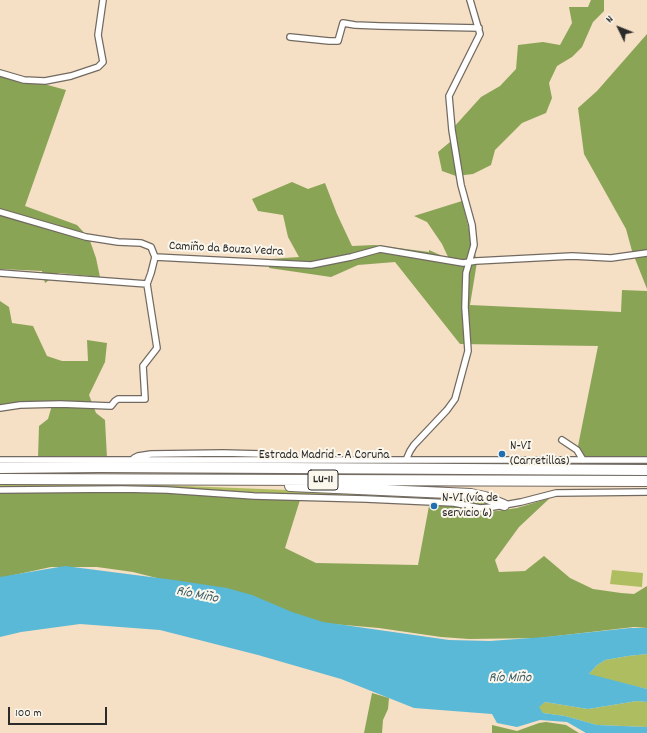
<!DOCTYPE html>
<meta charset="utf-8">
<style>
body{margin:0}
#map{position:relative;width:647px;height:733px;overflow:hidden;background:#f5dfc5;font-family:Dekko,sans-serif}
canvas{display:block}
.north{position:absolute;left:599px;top:8px;width:40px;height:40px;-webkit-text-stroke:3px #fbf7ec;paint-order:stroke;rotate:313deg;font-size:11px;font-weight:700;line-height:16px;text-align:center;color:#2b2b2b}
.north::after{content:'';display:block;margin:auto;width:14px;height:18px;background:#2b2b2b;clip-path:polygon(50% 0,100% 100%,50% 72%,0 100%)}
.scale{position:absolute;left:8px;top:707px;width:99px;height:18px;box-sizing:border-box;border:2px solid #2b2b2b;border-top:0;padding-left:5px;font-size:12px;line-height:14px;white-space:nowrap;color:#2b2b2b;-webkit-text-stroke:3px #fbf7ec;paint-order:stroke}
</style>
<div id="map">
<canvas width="647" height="733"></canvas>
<div class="north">N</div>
<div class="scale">100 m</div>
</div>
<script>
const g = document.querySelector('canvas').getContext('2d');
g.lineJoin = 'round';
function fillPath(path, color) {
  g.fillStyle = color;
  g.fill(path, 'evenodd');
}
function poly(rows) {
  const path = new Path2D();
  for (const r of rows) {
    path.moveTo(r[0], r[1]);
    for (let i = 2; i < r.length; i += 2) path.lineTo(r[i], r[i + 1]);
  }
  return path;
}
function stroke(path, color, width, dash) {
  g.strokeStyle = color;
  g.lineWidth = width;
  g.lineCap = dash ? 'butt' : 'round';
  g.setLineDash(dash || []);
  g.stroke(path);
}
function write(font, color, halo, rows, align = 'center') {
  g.font = font + ' Dekko,sans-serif';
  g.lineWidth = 4;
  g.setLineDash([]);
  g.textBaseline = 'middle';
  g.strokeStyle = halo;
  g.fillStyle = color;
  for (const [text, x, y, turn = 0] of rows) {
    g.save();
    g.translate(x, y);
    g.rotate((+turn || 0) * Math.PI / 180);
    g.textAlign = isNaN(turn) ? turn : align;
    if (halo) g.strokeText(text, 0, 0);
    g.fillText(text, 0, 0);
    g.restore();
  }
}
fillPath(poly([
 [0,485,159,485,467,497,489,502,489,504,484,505,423,498,356,495,281,494,150,487,0,486],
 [612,570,643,573,642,587,610,584],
 [647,654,647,689,588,675,596,666,605,660,628,656],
 [637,701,647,702,647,727,597,725,565,716,543,713,538,707,545,702,588,709]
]), '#aebd60');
fillPath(poly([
 [591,0,604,0,604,11,593,22,582,47,572,57,557,66,549,83,552,98,546,113,522,123,495,150,491,165,473,174,456,176,442,171,438,152,450,142,453,128,481,97,500,86,516,69,518,45,543,42,560,45,572,23,569,7,588,7],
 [647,34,647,289,632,251,626,229,584,154,578,108,597,91],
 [0,72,66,90,25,206,77,225,89,238,96,258,100,277,59,273,45,283,42,271,0,269],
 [292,182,308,189,325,183,337,214,352,246,375,245,429,252,429,250,449,259,442,244,427,222,414,216,462,201,477,262,470,305,621,312,622,290,647,291,647,456,576,456,598,346,460,344,395,262,358,265,331,277,269,268,270,259,299,257,288,237,283,215,258,211,252,199],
 [0,301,9,307,12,323,33,326,47,356,62,361,88,361,87,340,107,343,105,362,89,395,96,413,105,420,107,458,38,458,39,426,48,419,53,402,0,406],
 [12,491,154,492,263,500,300,500,285,548,316,563,418,565,429,506,446,505,489,512,517,508,550,498,519,527,495,560,499,572,525,571,544,556,570,578,593,589,621,593,634,594,647,586,647,628,634,627,539,638,469,639,441,637,379,628,321,623,256,603,133,572,97,567,51,567,0,578,0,494],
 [372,693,389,698,388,709,383,720,382,733,364,733],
 [546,722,566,725,579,733,492,733,492,725,517,731,539,723]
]), '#8aa456');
fillPath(poly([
 [65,566,174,580,227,588,252,595,292,612,323,622,449,640,490,641,545,637,630,628,647,628,647,654,628,656,605,660,596,666,589,674,647,689,647,702,637,701,588,709,545,702,539,707,543,713,565,716,597,725,647,727,647,733,586,733,567,722,540,720,517,727,497,723,492,714,414,708,341,679,258,655,160,630,80,624,21,632,0,637,0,577]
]), '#59b9d7');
const street = poly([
 [290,37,329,41,338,41,343,23,355,25,380,26,479,28],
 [0,73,24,80,45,81,71,76,98,67,103,62,98,35,103,0],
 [0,212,86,237,118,242,141,243,151,247,155,257],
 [0,273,147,284],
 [0,408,20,405,60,404,111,406,115,401,118,399,145,399,143,366,157,348,147,284,151,273,155,257,311,265,351,257,380,249,463,263,476,261,572,256,611,258,647,253],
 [562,440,577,450,583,460],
 [134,458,138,456,151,454,223,453,262,454,267,459],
 [0,460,647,460],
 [406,460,410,451,414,445,447,410,455,399,468,351,465,307,466,273,474,245,472,225,461,185,452,130,449,96,480,34,470,0],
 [0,490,122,489,167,490,254,496,366,499,454,503,480,508,493,507,521,502,556,493,647,492]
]);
const highway = poly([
 [0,468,100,467,647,470],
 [0,479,647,481],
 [290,486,471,494,485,497,504,505]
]);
stroke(street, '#726a61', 8);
stroke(highway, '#726a61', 12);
stroke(street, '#fff', 5.5);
stroke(highway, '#fff', 10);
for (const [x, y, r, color] of [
 [502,454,4,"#1f6fb2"],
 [434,506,4,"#1f6fb2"]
]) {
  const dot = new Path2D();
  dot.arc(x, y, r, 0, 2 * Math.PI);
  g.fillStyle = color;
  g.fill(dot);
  stroke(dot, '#fbf7ec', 1.5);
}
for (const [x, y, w] of [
 [323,480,30]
]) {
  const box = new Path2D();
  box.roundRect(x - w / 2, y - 10, w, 20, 3);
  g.fillStyle = '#fbf7ec';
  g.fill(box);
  stroke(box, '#2b2b2b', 1);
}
write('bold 12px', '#2b2b2b', null, [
 ["LU-11",323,480]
]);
write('13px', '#2b2b2b', '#fbf7ec', [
 ["Camiño da Bouza Vedra",226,250,3],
 ["Estrada Madrid - A Coruña",324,456]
]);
write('13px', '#2b2b2b', '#fbf7ec', [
 ["N-VI",510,447],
 ["(Carretillas)",510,462],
 ["N-VI (vía de",442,499],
 ["servicio 6)",442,514]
], 'left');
write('italic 14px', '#3b5d67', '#fbf7ec', [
 ["Río Miño",197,596,11],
 ["Río Miño",510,679]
]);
</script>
